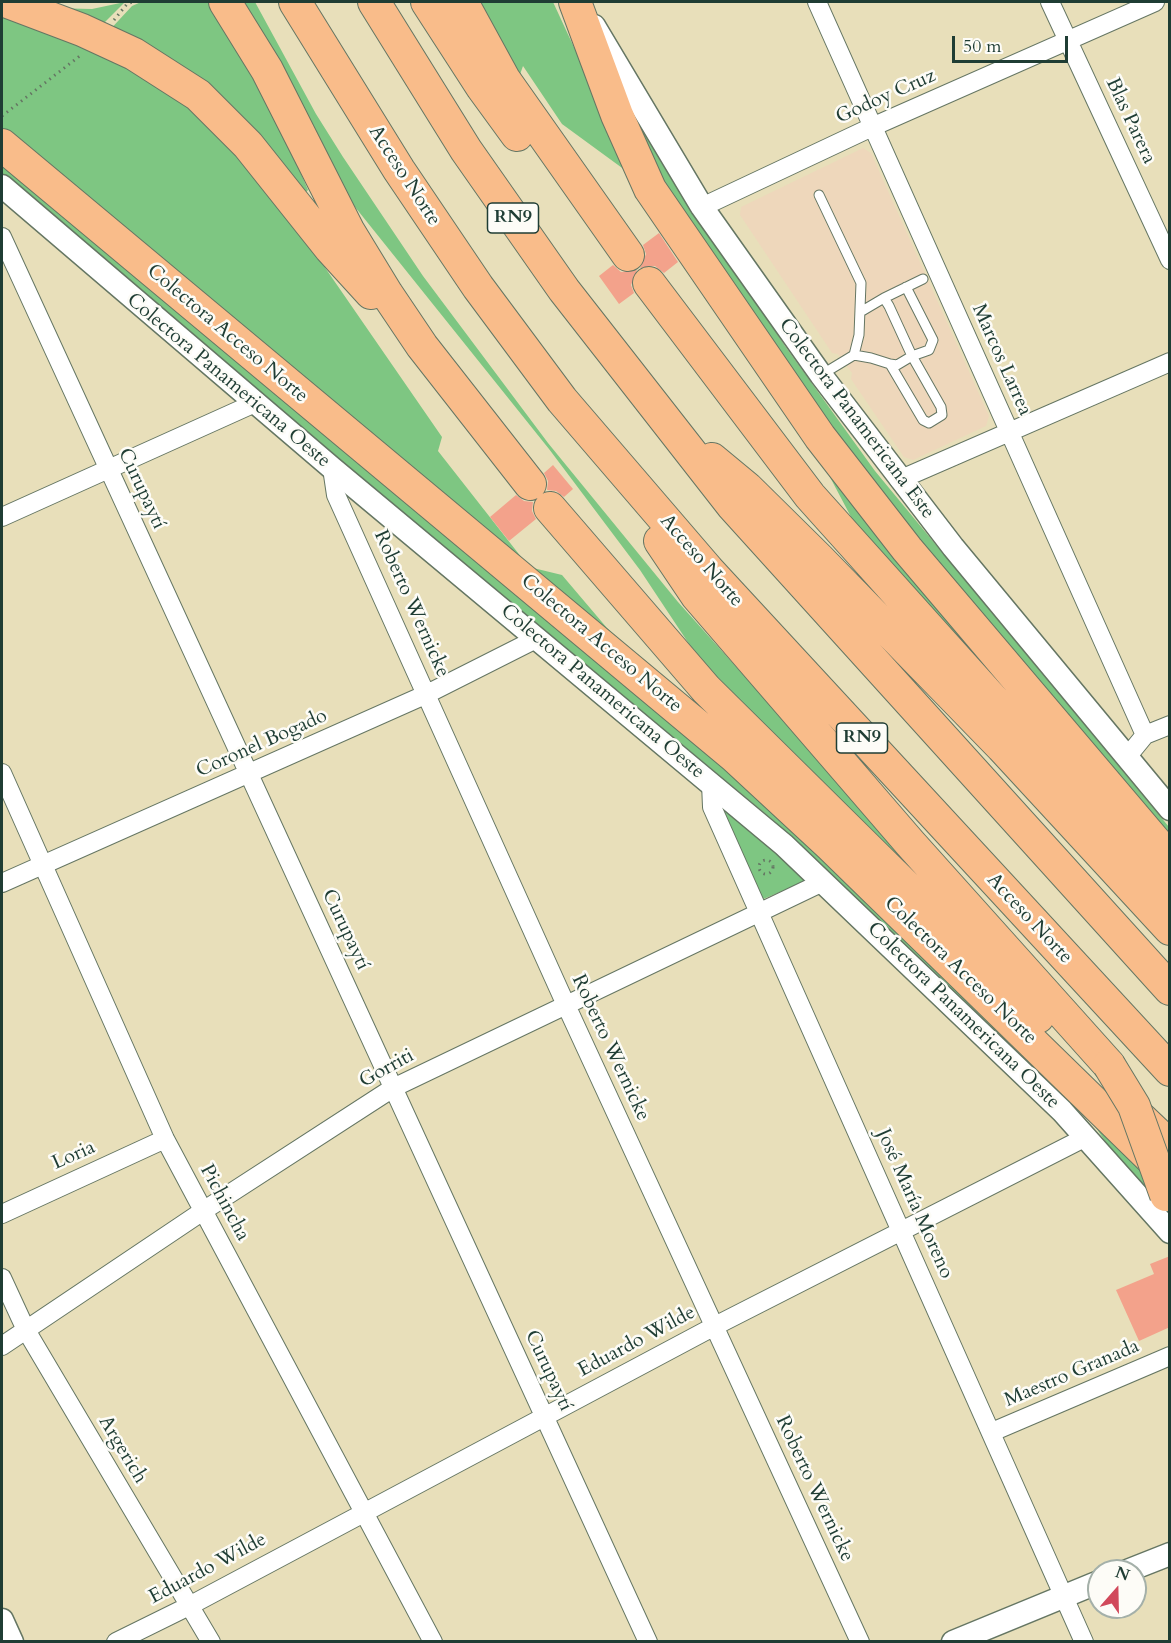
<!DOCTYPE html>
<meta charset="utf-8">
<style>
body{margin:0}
#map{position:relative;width:1171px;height:1643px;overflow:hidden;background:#e8dfba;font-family:Cardo,serif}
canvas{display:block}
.frame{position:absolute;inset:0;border:3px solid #1f3d34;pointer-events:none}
.north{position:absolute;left:1087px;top:1559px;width:60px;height:60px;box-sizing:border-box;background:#fdfcf7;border:2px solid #a4b0a9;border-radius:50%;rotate:20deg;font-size:16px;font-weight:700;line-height:24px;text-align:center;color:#1f3d34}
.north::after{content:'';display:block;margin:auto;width:21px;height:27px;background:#d1495b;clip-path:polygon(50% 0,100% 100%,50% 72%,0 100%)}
.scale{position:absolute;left:952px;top:36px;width:116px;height:27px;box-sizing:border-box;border:3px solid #1f3d34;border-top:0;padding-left:8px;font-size:18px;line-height:21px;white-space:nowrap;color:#1f3d34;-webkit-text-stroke:4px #fdfcf7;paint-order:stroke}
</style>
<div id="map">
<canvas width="1171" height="1643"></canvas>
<div class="frame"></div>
<div class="north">N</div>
<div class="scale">50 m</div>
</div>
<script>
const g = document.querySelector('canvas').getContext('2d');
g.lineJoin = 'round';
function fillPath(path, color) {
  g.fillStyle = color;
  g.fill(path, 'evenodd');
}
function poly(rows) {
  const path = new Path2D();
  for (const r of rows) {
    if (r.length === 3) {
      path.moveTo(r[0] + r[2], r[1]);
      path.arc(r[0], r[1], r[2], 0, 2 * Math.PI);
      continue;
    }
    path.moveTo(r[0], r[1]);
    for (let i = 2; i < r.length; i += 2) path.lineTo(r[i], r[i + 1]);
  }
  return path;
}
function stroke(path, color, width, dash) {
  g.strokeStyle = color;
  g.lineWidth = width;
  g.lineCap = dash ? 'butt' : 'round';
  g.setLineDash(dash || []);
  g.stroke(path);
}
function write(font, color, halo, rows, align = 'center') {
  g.font = font + ' Cardo,serif';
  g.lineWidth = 5;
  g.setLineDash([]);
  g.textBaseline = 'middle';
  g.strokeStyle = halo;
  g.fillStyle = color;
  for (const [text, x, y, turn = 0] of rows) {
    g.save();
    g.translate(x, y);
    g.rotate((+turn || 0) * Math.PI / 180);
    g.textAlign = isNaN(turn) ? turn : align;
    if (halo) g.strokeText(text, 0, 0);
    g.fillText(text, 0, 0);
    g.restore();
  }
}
fillPath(poly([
 [863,148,871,153,989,416,986,426,913,460,904,457,851,379,852,373,838,354,832,353,740,215,741,207]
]), '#eed7bb');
fillPath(poly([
 [125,2,102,25,49,8,92,9],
 [141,2,213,2,269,99,308,190,301,198,106,34,132,6],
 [237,2,255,2,316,114,343,157,423,276,548,443,678,602,1008,970,888,865,697,656,640,570,549,449,327,172],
 [471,2,553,2,597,97,629,173,562,124,523,66,518,80],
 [2,11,77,39,146,73,179,93,216,125,259,172,442,437,438,451,529,567,562,575,607,628,635,654,580,612,2,132],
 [629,108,785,346,875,471,1169,827,1169,840,848,456,669,205],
 [2,165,698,745,782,818,1063,1097,773,820,68,235,2,173],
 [822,462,1169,876,859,532],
 [723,809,729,809,806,881,761,900],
 [1090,1119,1150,1174,1159,1203,1107,1144]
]), '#7ec682');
fillPath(poly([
 [659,233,678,262,664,273,655,266,640,268,646,254,643,245],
 [613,265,621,272,637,270,631,285,634,293,619,304,599,276],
 [553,465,573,489,564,497,556,491,547,490,548,481,544,473],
 [516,495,524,501,533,502,532,511,536,519,509,541,490,517],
 [1170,1256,1170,1327,1139,1341,1116,1290,1154,1274,1150,1264]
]), '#f3a28b');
const service = poly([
 [819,195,861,283,859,335,854,355],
 [884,298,923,279],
 [862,311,884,298,889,306,912,356,897,365,890,364],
 [821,375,854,355,871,358,890,364,923,420,929,423,942,415,941,407,912,356,929,350,933,340,906,287]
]);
const minor = poly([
 [817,2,1145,735],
 [1050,2,1170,260],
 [702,207,872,127,1155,2],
 [2,237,648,1642],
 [332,468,336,495,566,1005,860,1642],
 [899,480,1170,362],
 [2,517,255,403],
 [1127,757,1145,735,1170,725],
 [2,773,165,1139,433,1642],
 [711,783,712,807,1084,1642],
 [2,883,427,694,538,638],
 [2,1214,165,1139],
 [2,1278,26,1330,211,1642],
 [2,1346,203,1211,393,1088,823,882],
 [992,1432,1170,1356],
 [116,1642,189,1606,713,1327,1086,1137]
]);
const tertiary = poly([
 [594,26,702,207,821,375,953,547,1170,809],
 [2,186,332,468,784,845,1062,1111,1170,1232],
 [1127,1571,1170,1554],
 [2,1620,12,1642],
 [953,1642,1099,1582]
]);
const motorway = poly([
 [8,2,82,30,134,54,198,95,248,145,330,248,371,293],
 [225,2,267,70,348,230,387,294,422,346,530,484],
 [295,2,399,170,478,287,562,400,708,570,1170,1070],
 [374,2,466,150,564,290,732,505,1170,989],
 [427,2,482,87,517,135],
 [462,2,504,79,628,255],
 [575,2,617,115,650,189,820,437,907,549,1170,859],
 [2,145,735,757,831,846,1159,1166],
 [649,283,810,496,1170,897],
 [712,459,747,488,819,559,1002,747,1170,929],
 [550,508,706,689,1038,1017],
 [660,541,697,596,910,843,1109,1065],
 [1131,1109,1170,1146]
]);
stroke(service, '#657663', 11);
stroke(minor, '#657663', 20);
stroke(tertiary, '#657663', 25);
stroke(motorway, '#657663', 34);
stroke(poly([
 [114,20,127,4,132,2],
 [2,116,81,55],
 [766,867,7]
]), '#657663', 3, [1.5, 4.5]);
stroke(service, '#fff', 9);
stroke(minor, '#fff', 18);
stroke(tertiary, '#fff', 22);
stroke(motorway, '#f9bc8a', 32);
const motorwayBridge = poly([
 [1109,1065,1134,1106,1166,1195]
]);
stroke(motorwayBridge, '#657663', 34, []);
stroke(motorwayBridge, '#f9bc8a', 32);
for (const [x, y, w] of [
 [513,218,51],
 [862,738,51]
]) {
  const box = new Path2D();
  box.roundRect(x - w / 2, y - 15, w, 30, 4.5);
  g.fillStyle = '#fdfcf7';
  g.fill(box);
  stroke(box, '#1f3d34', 1.5);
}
write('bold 18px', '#1f3d34', null, [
 ["RN9",513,218],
 ["RN9",862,738]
]);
write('20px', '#1f3d34', '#fdfcf7', [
 ["Godoy Cruz",886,97,-24],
 ["Blas Parera",1130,121,65],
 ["Acceso Norte",404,176,57],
 ["Colectora Acceso Norte",227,334,40],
 ["Marcos Larrea",1001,360,66],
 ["Colectora Panamericana Oeste",228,381,40],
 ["Colectora Panamericana Este",856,419,53],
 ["Curupaytí",141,489,65],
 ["Acceso Norte",701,561,49],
 ["Roberto Wernicke",411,604,66],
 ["Colectora Acceso Norte",601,644,40],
 ["Colectora Panamericana Oeste",602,692,40],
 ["Coronel Bogado",262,744,-24],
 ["Acceso Norte",1029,919,47],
 ["Curupaytí",345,930,65],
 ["Colectora Acceso Norte",960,971,44],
 ["Colectora Panamericana Oeste",963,1016,44],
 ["Roberto Wernicke",610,1048,65],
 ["Gorriti",387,1069,-29],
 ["Loria",74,1156,-24],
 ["Pichincha",224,1203,62],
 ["José María Moreno",914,1204,66],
 ["Eduardo Wilde",637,1342,-28],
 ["Curupaytí",548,1371,65],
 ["Maestro Granada",1072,1374,-23],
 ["Argerich",122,1450,59],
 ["Roberto Wernicke",814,1489,65],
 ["Eduardo Wilde",208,1569,-28]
]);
</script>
